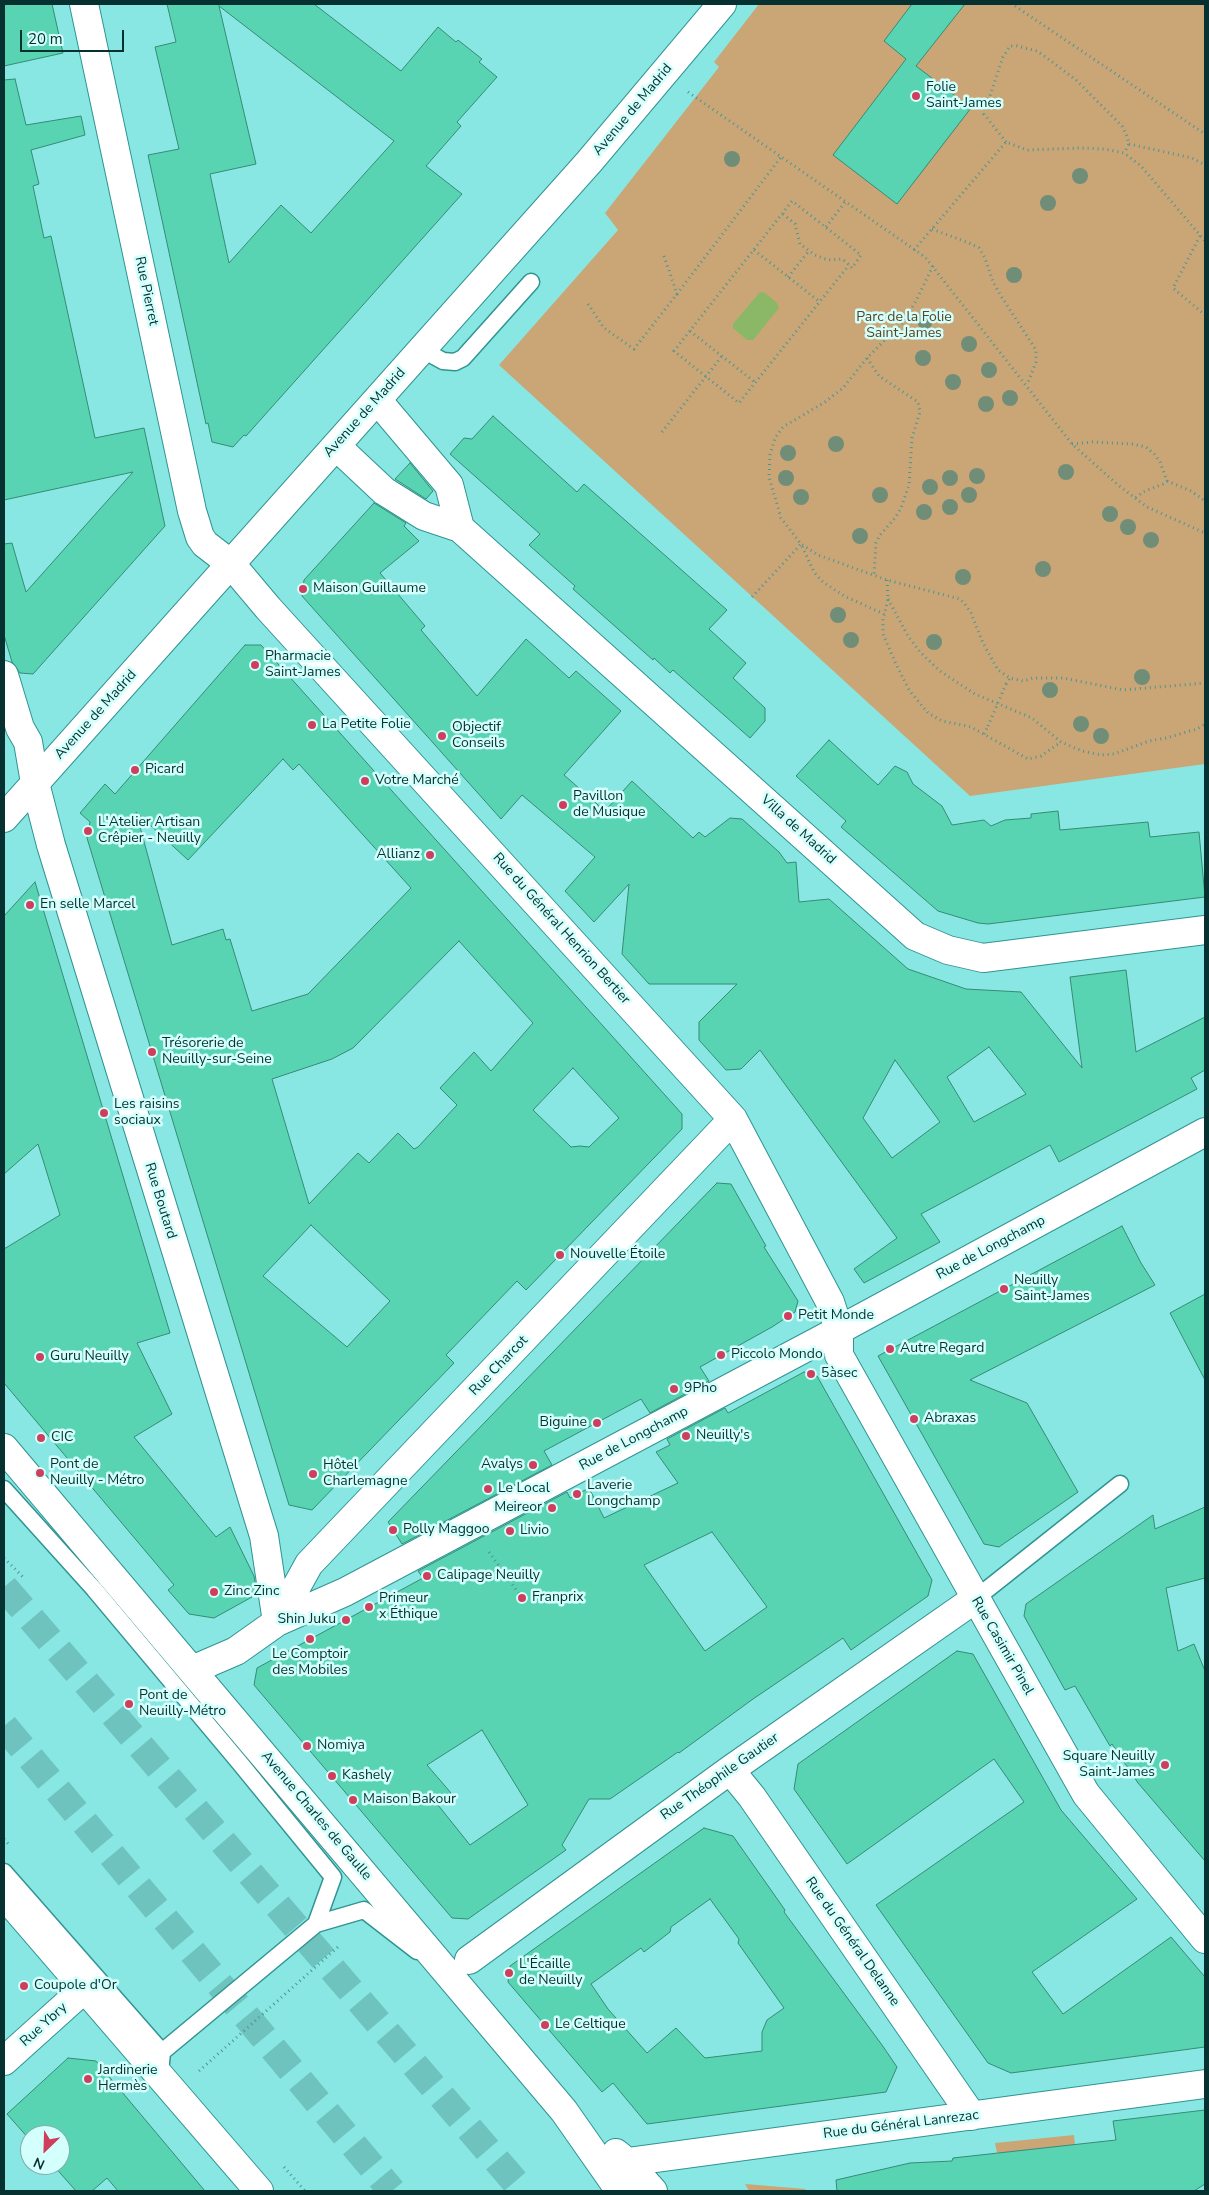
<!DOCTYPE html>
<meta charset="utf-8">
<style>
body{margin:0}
#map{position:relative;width:1209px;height:2195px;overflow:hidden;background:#89e7e3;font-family:"Nunito Sans",sans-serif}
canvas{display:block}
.frame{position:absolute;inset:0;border:5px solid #063130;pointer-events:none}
.north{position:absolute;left:20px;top:2125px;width:50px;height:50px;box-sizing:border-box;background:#d3fffc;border:1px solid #81adaa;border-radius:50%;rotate:204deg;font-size:14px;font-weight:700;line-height:20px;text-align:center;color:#063130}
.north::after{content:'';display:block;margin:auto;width:18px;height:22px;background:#cf3f5d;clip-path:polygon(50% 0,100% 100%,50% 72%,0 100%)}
.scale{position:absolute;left:20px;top:30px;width:104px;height:22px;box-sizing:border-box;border:2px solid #063130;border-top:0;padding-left:6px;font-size:15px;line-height:18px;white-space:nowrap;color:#063130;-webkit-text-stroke:4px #d3fffc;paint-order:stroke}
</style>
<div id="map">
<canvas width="1209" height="2195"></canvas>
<div class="frame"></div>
<div class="north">N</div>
<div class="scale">20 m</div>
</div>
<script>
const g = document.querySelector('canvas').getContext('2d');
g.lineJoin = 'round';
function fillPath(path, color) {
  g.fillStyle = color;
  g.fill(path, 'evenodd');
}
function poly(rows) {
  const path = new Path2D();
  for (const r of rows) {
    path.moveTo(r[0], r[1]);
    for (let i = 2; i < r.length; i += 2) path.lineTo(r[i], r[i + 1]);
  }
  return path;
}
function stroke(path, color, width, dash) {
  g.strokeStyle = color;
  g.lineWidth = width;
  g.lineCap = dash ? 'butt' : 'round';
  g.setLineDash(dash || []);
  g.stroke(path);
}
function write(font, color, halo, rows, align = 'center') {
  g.font = font + ' "Nunito Sans",sans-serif';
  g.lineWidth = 5;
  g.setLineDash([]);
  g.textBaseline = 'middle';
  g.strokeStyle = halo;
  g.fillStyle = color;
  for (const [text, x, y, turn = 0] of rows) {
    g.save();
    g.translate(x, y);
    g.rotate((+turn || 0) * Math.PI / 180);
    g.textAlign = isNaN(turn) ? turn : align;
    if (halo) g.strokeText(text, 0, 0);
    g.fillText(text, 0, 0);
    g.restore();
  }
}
fillPath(poly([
 [759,4,1205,4,1205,764,970,796,499,365,618,230,605,213,719,67,714,62],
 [1074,2135,1075,2145,997,2153,995,2143],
 [745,2184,806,2189,803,2191,749,2191]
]), '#caa677');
fillPath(poly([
 [760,292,765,293,777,303,779,308,753,340,747,340,733,328,733,324]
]), '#8ab867');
const building = poly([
 [4,4,52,4,63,53,4,66,4,4],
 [167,4,314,4,401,71,438,27,456,42,458,40,482,59,479,62,497,77,457,122,461,126,426,166,462,194,246,436,244,435,233,447,212,442,208,423,206,424,148,155,179,149,155,47,176,42,167,4],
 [219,6,394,141,311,233,281,205,229,263,210,174,256,164,219,6],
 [912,4,965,4,916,66,971,108,897,204,833,155,906,59,884,41,912,4],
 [15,79,26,125,81,116,85,135,31,150,39,184,33,186,44,238,51,236,95,438,144,428,165,526,33,674,20,673,12,662,4,635,4,544,12,543,26,592,133,472,4,500,4,80,15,79],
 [493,416,577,492,584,484,727,610,709,629,746,663,733,678,765,708,765,721,750,738,673,670,670,673,654,658,653,660,573,589,575,586,529,545,540,534,450,454,464,438,472,439,493,416],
 [410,463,433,491,426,499,395,479,410,463],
 [374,503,406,523,404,526,419,541,380,573,425,626,421,630,477,696,526,639,569,678,576,671,621,711,564,775,605,811,632,781,693,838,699,832,705,837,730,818,742,819,779,852,787,863,796,862,799,902,829,899,908,969,966,989,1021,992,1082,1068,1070,977,1126,970,1136,1052,1205,1017,1205,1070,1191,1078,1197,1089,1059,1162,1050,1145,921,1214,940,1242,864,1283,854,1269,897,1238,760,1050,741,1069,726,1070,699,1040,699,1022,737,984,649,984,622,954,629,884,594,922,565,891,595,857,522,795,501,819,302,596,304,580,374,503],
 [989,1047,1026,1094,974,1122,947,1077,989,1047],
 [895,1060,940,1122,892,1158,863,1118,895,1060],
 [245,645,261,645,682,1114,682,1129,526,1290,517,1281,446,1355,454,1363,312,1510,289,1505,87,838,90,822,80,813,105,784,115,794,245,645],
 [283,759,293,770,299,764,411,888,308,994,252,1011,230,939,226,940,223,929,172,945,136,812,188,860,283,759],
 [459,941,533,1023,491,1071,474,1052,440,1088,457,1105,418,1147,414,1149,398,1133,369,1163,358,1153,309,1204,272,1079,332,1059,353,1048,459,941],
 [573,1068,619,1118,589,1147,580,1146,571,1147,533,1110,573,1068],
 [311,1225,390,1301,347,1347,263,1276,311,1225],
 [829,740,878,785,895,766,907,772,913,784,942,806,952,825,984,820,991,826,1005,820,1031,818,1031,814,1058,811,1060,830,1148,822,1150,837,1199,832,1205,897,988,924,978,923,938,911,841,827,846,821,796,776,829,740],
 [35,882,170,1333,137,1343,172,1414,134,1437,216,1537,230,1527,254,1576,256,1587,252,1597,214,1618,189,1614,168,1590,174,1585,4,1383,4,1249,60,1215,38,1144,4,1174,4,916,35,882],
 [717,1183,731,1184,766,1246,764,1247,798,1301,795,1312,772,1327,700,1367,709,1381,650,1413,641,1399,544,1451,552,1465,402,1544,388,1522,717,1183],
 [1122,1226,1141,1263,1155,1285,970,1380,1027,1403,1078,1492,999,1547,984,1544,878,1356,1122,1226],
 [1205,1294,1205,1380,1170,1313,1205,1294],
 [804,1372,817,1376,932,1580,928,1596,851,1650,843,1638,753,1699,679,1753,678,1752,610,1799,589,1799,562,1845,566,1850,468,1919,452,1918,254,1685,257,1668,423,1578,418,1571,567,1492,570,1498,589,1488,604,1518,678,1483,656,1452,670,1445,667,1439,725,1408,728,1413,804,1372],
 [712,1532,767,1607,705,1651,644,1565,712,1532],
 [482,1730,528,1805,470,1845,438,1805,451,1793,427,1765,482,1730],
 [1205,1507,1205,1578,1166,1588,1178,1651,1194,1644,1205,1671,1205,1861,1138,1783,1112,1744,1110,1746,1075,1686,1065,1690,1024,1616,1026,1604,1153,1515,1155,1529,1205,1507],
 [957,1651,973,1654,1061,1810,1137,1899,1032,1972,1063,2014,1171,1937,1205,1977,1205,2047,1011,2073,988,2063,876,1905,1024,1802,994,1759,847,1864,794,1789,798,1764,957,1651],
 [704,1828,733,1836,785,1910,784,1912,882,2045,897,2067,886,2092,647,2124,613,2083,602,2092,508,1982,510,1966,704,1828],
 [710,1899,739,1939,738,1943,784,2008,767,2020,762,2032,762,2051,705,2058,676,2028,647,2053,608,2009,591,1984,641,1948,644,1952,670,1932,671,1927,710,1899],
 [68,2058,96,2061,205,2191,118,2191,107,2178,92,2191,76,2191,53,2165,60,2165,60,2135,30,2135,30,2140,7,2114,68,2058],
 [1205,2110,1205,2184,1194,2191,837,2191,836,2180,910,2163,952,2161,953,2158,1116,2140,1113,2121,1205,2110]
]);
fillPath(building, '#58d4b3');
stroke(building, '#358b75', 1);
stroke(poly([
 [4,1587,523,2191],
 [4,1726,392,2191]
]), '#6fc3bf', 28, [28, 14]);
const service = poly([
 [423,350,443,361,455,362,463,358,531,282],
 [4,1489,94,1589,239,1762,333,1877,316,1924,162,2052],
 [975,1599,1120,1484],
 [4,1872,162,2052,161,2063],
 [316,1924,364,1910,417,1951]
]);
const minor = poly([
 [84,4,192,511,200,537,205,544,231,564,268,608,733,1119,830,1302,839,1330,839,1355,1086,1794,1205,1939],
 [378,401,449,485,460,528],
 [336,446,384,491,424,516,460,528,915,936,948,950,983,958,1205,930],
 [4,675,20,728,28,742,35,783,51,845,264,1536,277,1622],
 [4,1448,564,2111,620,2191],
 [277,1622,309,1564,733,1119],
 [192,1670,236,1651,277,1622,345,1592,839,1330,1205,1132],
 [730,1770,752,1797,972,2116],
 [4,1895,259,2191],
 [469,1960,730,1770,975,1599],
 [4,2061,84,1989],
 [616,2153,627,2162,653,2191],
 [627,2162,1205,2084]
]);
const tertiary = poly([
 [4,818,589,162,722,4]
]);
stroke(service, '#309492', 19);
stroke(minor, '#309492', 30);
stroke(tertiary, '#309492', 30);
stroke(poly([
 [1015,6,1205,134],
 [688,92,925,257,1072,444,1118,485,1147,507,1205,533],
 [1006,142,984,114,1003,57,1010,46,1017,46,1037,51,1047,58,1076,80,1122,126,1127,136,1129,144,1124,153],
 [1129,144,1192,158,1205,165],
 [783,214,795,224,800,244,815,255,828,260,842,259,846,262,852,268,861,255,796,204,792,201,789,205,674,351,739,403,849,265],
 [826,227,845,202],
 [932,229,969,243,979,248,985,258,993,282,1001,296,1036,350,1036,362,1027,385],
 [1200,236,1173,288,1205,315],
 [754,250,820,302],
 [914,250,1006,142,1027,150,1080,148,1105,149,1124,153,1141,166,1205,241],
 [664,256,677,294,781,157],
 [933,266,916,301,904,321,867,358,843,388,825,402,783,427,775,438,770,455,769,477,781,518,801,544,818,555,887,580,960,599,965,604,971,613,983,643,998,670,1010,678,1023,681,1033,678,1063,678,1123,690,1205,683],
 [788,277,808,252],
 [588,304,604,328,634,349,677,294],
 [690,331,756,383],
 [867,358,879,376,918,402,920,412,912,438,909,485,901,508,895,518,880,535,876,543,874,575],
 [662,432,722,356],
 [1072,444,1092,442,1132,444,1146,447,1154,454,1160,462,1167,481,1163,484,1143,492,1135,498],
 [1167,481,1191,491,1205,501],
 [887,580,888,599,883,619,883,634,895,662,909,690,928,713,942,721,971,727,1028,759,1041,756,1061,742],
 [752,597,801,544,814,572,823,582,844,596,884,614],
 [888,599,908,636,920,652,940,671,975,694,1032,718,1061,742,1082,751,1101,755,1114,754,1149,741,1166,738,1197,729,1205,724],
 [1006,684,1010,678],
 [984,734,988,726],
 [489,1552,522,1598],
 [4,1558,23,1577],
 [4,1839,10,1846],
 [199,2071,339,1946],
 [284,2167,305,2191]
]), '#4e9492', 3, [1, 4]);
stroke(service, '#fff', 16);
stroke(minor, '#fff', 28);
stroke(tertiary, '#fff', 28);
stroke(poly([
 [988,726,1006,684]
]), '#4e9492', 3, [1, 4]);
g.fillStyle = '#708d78';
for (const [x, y] of [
 [732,159],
 [1080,176],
 [1048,203],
 [1014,275],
 [925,321],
 [969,344],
 [923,358],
 [989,370],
 [953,382],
 [1010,398],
 [986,404],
 [836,444],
 [788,453],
 [1066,472],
 [977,476],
 [786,478],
 [950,478],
 [930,487],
 [880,495],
 [969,495],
 [801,497],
 [950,507],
 [924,512],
 [1110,514],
 [1128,527],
 [860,536],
 [1151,540],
 [1043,569],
 [963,577],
 [838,615],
 [851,640],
 [934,642],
 [1142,677],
 [1050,690],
 [1081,724],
 [1101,736]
]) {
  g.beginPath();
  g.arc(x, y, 8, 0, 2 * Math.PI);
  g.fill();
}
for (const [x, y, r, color] of [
 [916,96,5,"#cf3f5d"],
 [303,589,5,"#cf3f5d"],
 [255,665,5,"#cf3f5d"],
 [312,725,5,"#cf3f5d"],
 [442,736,5,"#cf3f5d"],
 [135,770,5,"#cf3f5d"],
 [365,781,5,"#cf3f5d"],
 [563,805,5,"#cf3f5d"],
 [88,831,5,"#cf3f5d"],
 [430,855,5,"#cf3f5d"],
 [30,905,5,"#cf3f5d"],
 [152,1052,5,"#cf3f5d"],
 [104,1113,5,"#cf3f5d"],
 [560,1255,5,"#cf3f5d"],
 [1004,1289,5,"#cf3f5d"],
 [788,1316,5,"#cf3f5d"],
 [890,1349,5,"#cf3f5d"],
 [721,1355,5,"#cf3f5d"],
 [40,1357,5,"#cf3f5d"],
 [811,1374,5,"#cf3f5d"],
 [674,1389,5,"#cf3f5d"],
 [914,1419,5,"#cf3f5d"],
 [597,1423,5,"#cf3f5d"],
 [686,1436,5,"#cf3f5d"],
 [41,1438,5,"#cf3f5d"],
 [533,1465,5,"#cf3f5d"],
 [40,1473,5,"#cf3f5d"],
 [313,1474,5,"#cf3f5d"],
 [488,1489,5,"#cf3f5d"],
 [577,1494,5,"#cf3f5d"],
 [552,1508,5,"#cf3f5d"],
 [393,1530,5,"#cf3f5d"],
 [510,1531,5,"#cf3f5d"],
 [427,1576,5,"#cf3f5d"],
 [214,1592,5,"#cf3f5d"],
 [522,1598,5,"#cf3f5d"],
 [369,1607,5,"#cf3f5d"],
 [346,1620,5,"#cf3f5d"],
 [310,1639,5,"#cf3f5d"],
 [129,1704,5,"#cf3f5d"],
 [307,1746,5,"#cf3f5d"],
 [1165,1765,5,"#cf3f5d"],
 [332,1776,5,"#cf3f5d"],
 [353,1800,5,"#cf3f5d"],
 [509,1973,5,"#cf3f5d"],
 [24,1986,5,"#cf3f5d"],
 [545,2025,5,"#cf3f5d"],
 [88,2079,5,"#cf3f5d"]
]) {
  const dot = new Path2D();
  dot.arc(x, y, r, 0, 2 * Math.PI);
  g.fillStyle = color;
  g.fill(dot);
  stroke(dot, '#d3fffc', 2);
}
write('14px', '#063130', '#d3fffc', [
 ["Folie",926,88],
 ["Saint-James",926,104],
 ["Maison Guillaume",313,589],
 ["Pharmacie",265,657],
 ["Saint-James",265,673],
 ["La Petite Folie",322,725],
 ["Objectif",452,728],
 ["Conseils",452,744],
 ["Picard",145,770],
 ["Votre Marché",375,781],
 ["Pavillon",573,797],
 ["de Musique",573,813],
 ["L'Atelier Artisan",98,823],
 ["Crêpier - Neuilly",98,839],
 ["Allianz",420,855,"right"],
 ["En selle Marcel",40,905],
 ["Trésorerie de",162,1044],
 ["Neuilly-sur-Seine",162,1060],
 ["Les raisins",114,1105],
 ["sociaux",114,1121],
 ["Nouvelle Étoile",570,1255],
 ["Neuilly",1014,1281],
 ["Saint-James",1014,1297],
 ["Petit Monde",798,1316],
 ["Autre Regard",900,1349],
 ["Piccolo Mondo",731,1355],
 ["Guru Neuilly",50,1357],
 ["5àsec",821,1374],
 ["9Pho",684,1389],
 ["Abraxas",924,1419],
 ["Biguine",587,1423,"right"],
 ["Neuilly's",696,1436],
 ["CIC",51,1438],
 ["Pont de",50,1465],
 ["Neuilly - Métro",50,1481],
 ["Avalys",523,1465,"right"],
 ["Hôtel",323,1466],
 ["Charlemagne",323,1482],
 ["Laverie",587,1486],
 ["Longchamp",587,1502],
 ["Le Local",498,1489],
 ["Meireor",542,1508,"right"],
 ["Polly Maggoo",403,1530],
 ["Livio",520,1531],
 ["Calipage Neuilly",437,1576],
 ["Zinc Zinc",224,1592],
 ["Franprix",532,1598],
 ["Primeur",379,1599],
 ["x Éthique",379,1615],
 ["Shin Juku",336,1620,"right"],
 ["Le Comptoir",310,1655,"center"],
 ["des Mobiles",310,1671,"center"],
 ["Pont de",139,1696],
 ["Neuilly-Métro",139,1712],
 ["Nomiya",317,1746],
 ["Square Neuilly",1155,1757,"right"],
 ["Saint-James",1155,1773,"right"],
 ["Kashely",342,1776],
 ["Maison Bakour",363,1800],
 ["L'Écaille",519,1965],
 ["de Neuilly",519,1981],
 ["Coupole d'Or",34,1986],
 ["Le Celtique",555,2025],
 ["Jardinerie",98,2071],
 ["Hermès",98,2087]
], 'left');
write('14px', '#063130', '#d3fffc', [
 ["Avenue de Madrid",633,110,-50],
 ["Rue Pierret",146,291,78],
 ["Avenue de Madrid",365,413,-48],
 ["Avenue de Madrid",96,715,-48],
 ["Villa de Madrid",798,830,42],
 ["Rue du Général Henrion Bertier",561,929,48],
 ["Rue Boutard",160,1201,73],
 ["Rue de Longchamp",991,1248,-28],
 ["Rue Charcot",499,1366,-46],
 ["Rue de Longchamp",634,1439,-28],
 ["Rue Casimir Pinel",1002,1646,60],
 ["Rue Théophile Gautier",720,1777,-35],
 ["Avenue Charles de Gaulle",316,1816,50],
 ["Rue du Général Delanne",852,1942,55],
 ["Rue Ybry",44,2025,-42],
 ["Rue du Général Lanrezac",901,2125,-7]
]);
write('14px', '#5c4321', '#d3fffc', [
 ["Parc de la Folie",904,318],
 ["Saint-James",904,334]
]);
</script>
